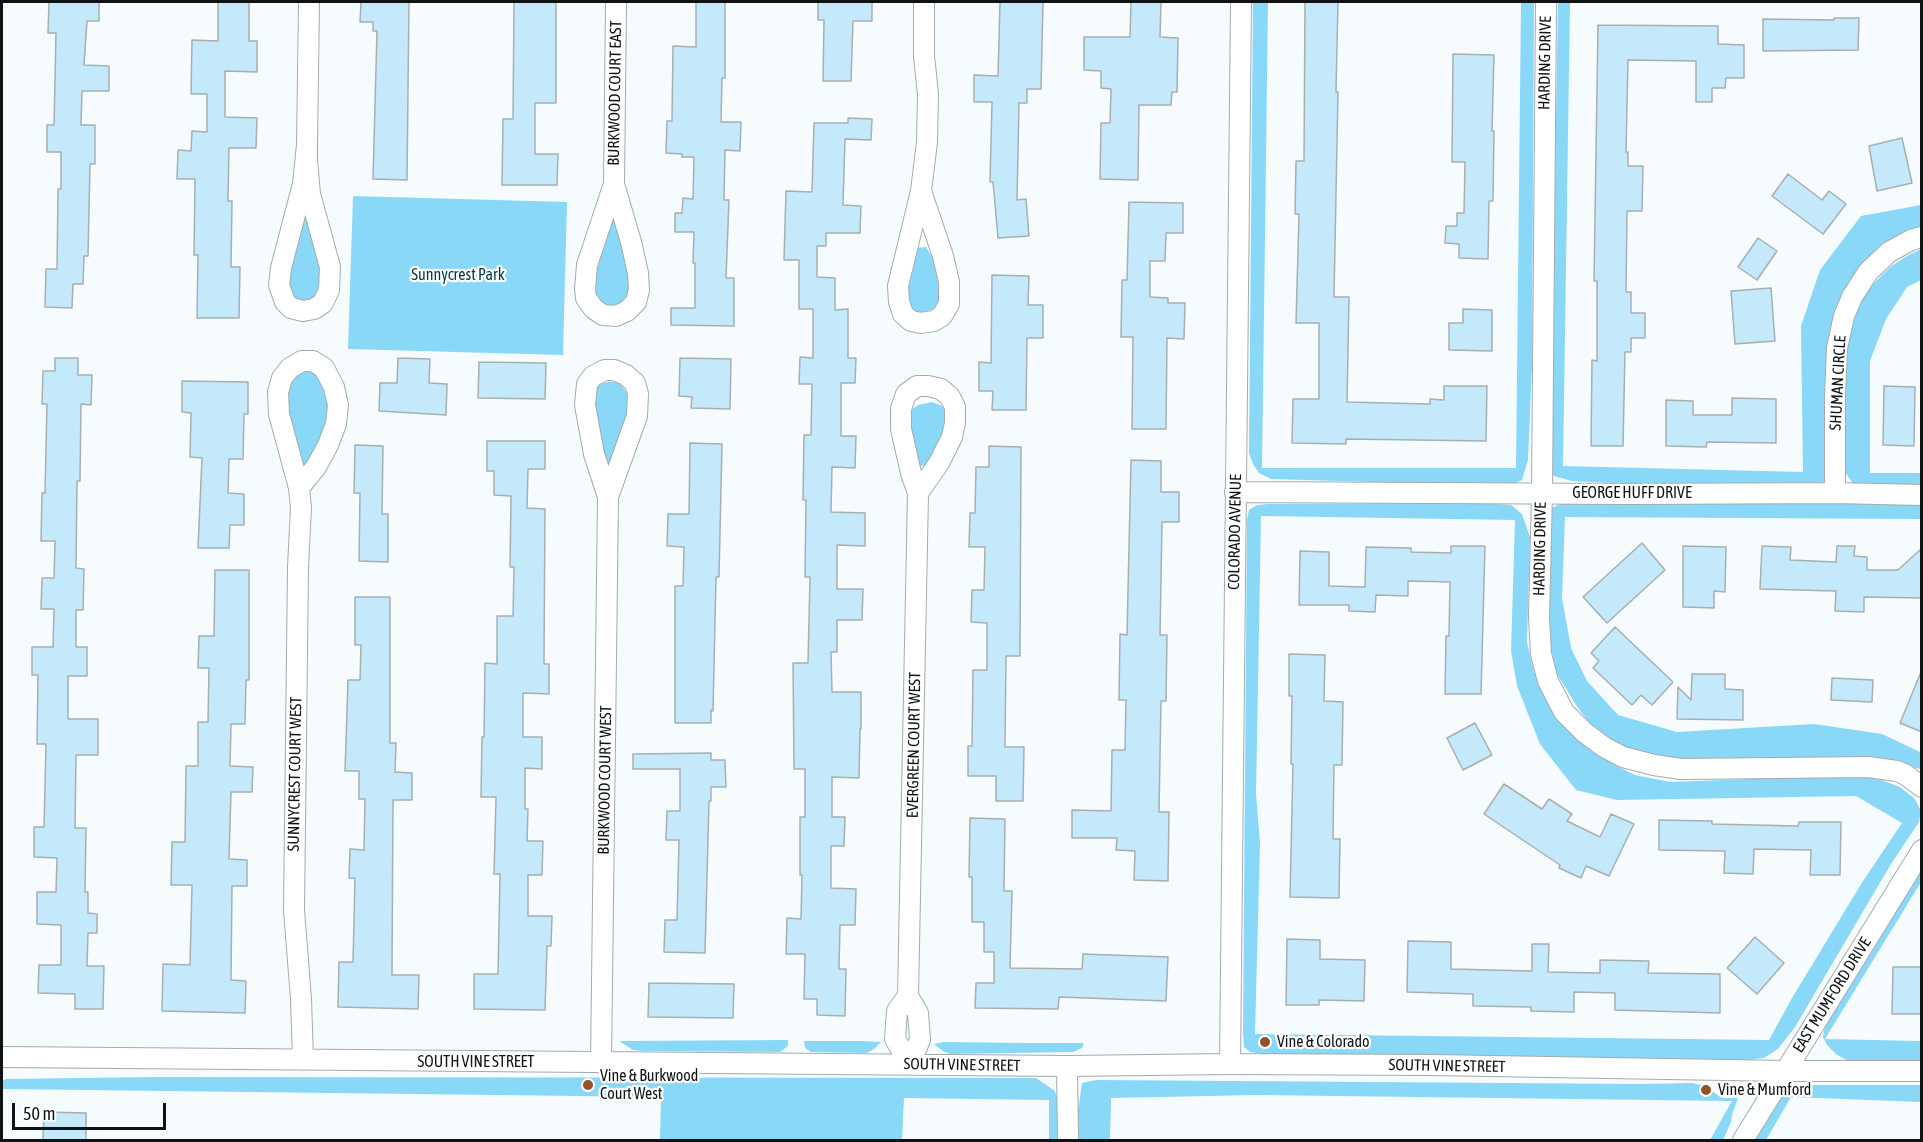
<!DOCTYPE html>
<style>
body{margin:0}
#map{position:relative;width:1923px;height:1142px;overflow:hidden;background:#f6fcfe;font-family:"Asap Condensed",sans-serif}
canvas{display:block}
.frame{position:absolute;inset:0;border:3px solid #101314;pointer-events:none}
.scale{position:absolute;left:12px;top:1103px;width:154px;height:27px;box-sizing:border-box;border:3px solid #101314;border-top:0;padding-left:8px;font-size:18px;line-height:21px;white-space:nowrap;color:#101314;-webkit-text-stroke:4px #fff;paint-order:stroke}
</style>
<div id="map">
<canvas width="1923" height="1142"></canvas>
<div class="frame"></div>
<div class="scale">50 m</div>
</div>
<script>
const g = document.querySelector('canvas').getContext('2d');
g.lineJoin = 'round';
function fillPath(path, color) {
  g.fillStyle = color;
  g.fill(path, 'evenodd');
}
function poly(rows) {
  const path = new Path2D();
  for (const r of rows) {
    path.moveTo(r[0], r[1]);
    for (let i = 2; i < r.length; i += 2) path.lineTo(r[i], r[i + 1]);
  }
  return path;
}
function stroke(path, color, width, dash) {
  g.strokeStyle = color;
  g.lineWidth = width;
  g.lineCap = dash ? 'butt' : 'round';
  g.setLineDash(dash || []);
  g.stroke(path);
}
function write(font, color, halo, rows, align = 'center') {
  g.font = font + ' "Asap Condensed",sans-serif';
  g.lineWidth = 4.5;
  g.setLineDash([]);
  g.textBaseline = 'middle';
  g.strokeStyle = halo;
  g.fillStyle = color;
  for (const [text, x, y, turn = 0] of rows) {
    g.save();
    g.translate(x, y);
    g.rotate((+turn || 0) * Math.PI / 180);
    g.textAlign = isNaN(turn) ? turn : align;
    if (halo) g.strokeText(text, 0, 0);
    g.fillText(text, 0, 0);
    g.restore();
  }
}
fillPath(poly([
 [1253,2,1268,2,1262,468,1516,468,1521,2,1534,2,1532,365,1528,460,1522,480,1509,486,1271,479,1259,473,1253,464,1249,453],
 [1558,2,1570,2,1563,466,1803,472,1801,326,1820,270,1861,216,1921,205,1922,230,1838,312,1827,351,1826,477,1823,483,1813,489,1754,490,1572,481,1554,476,1550,471],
 [353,196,567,202,563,355,348,349],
 [306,214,322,269,322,288,318,296,305,306,293,303,287,291,295,240],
 [615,214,633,284,630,294,624,302,612,306,601,304,595,296,593,275],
 [926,247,934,260,942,283,941,298,937,307,926,312,914,312,908,308,904,298,916,248],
 [1921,249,1921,280,1907,287,1886,319,1870,361,1870,473,1921,473,1921,487,1854,485,1842,468,1846,334,1862,295,1890,267,1907,256],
 [299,366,316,370,330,394,328,435,304,469,294,446,287,405,289,383],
 [608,382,618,382,625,390,631,404,611,470,606,466,590,412,594,389,600,384],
 [932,402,942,406,946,411,949,428,928,465,922,466,917,464,907,418,910,411,918,405],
 [1571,500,1921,502,1921,519,1565,517,1562,598,1571,648,1587,681,1618,715,1677,732,1814,724,1882,734,1920,752,1921,769,1886,761,1677,760,1629,752,1599,735,1578,708,1557,674,1548,638,1550,513,1553,507],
 [1477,503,1511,505,1522,514,1530,537,1527,642,1534,672,1557,710,1577,738,1613,764,1635,775,1670,782,1798,777,1871,776,1900,787,1915,799,1921,811,1919,822,1891,864,1795,1027,1778,1049,1764,1058,1747,1060,1316,1057,1263,1054,1250,1052,1244,1047,1243,1033,1247,520,1249,510,1257,505,1268,504],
 [1261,516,1515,520,1511,651,1517,686,1540,744,1576,790,1617,800,1856,796,1902,823,1863,881,1792,998,1769,1040,1255,1034,1260,843,1256,794],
 [1921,868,1921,882,1825,1039,1921,1041,1921,1063,1848,1061,1836,1054,1827,1045,1823,1037,1825,1025],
 [788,1040,788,1046,780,1052,644,1051,633,1050,619,1041],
 [804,1041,862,1041,881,1042,874,1049,867,1053,811,1052,805,1048],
 [943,1042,1027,1043,1084,1043,1082,1048,1073,1052,950,1054,943,1051,934,1044],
 [154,1077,1036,1078,1055,1091,1060,1109,1059,1140,1049,1140,1049,1100,904,1098,902,1140,660,1140,661,1097,2,1089,2,1081,6,1079],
 [1096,1080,1641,1084,1692,1083,1705,1086,1722,1098,1738,1098,1732,1115,1731,1122,1723,1140,1710,1140,1732,1101,1257,1095,1111,1098,1110,1140,1077,1140,1078,1111,1082,1083],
 [1788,1085,1921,1085,1921,1102,1791,1097,1766,1140,1753,1140]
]), '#89d8f8');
const building = poly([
 [49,2,99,2,99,21,87,21,84,65,109,66,109,91,82,91,81,125,95,125,95,164,90,164,88,256,84,256,83,284,73,284,72,308,45,307,46,269,57,269,58,189,61,189,61,152,47,152,47,125,54,125,56,33,48,33,49,2],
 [218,2,249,2,249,41,257,41,257,72,225,71,225,117,257,118,256,148,229,148,228,201,232,201,231,267,240,267,239,318,197,318,198,255,194,255,195,179,177,179,178,150,191,151,192,131,207,132,207,94,191,94,192,40,218,41,218,2],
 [361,2,409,2,407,180,373,179,377,31,373,31,373,22,360,22,361,2],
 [514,2,556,2,556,103,535,103,535,154,558,154,557,185,502,185,503,119,513,119,514,2],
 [696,2,725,2,725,78,722,78,721,122,741,122,740,151,725,150,724,200,729,200,726,278,734,278,734,326,671,325,671,308,695,308,695,263,693,263,694,232,675,232,675,213,682,213,683,198,693,199,694,157,682,157,682,154,666,153,667,121,672,121,673,46,696,47,696,2],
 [818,2,872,2,872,21,853,21,851,81,823,81,824,20,818,20,818,2],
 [1000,2,1043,2,1041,89,1027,89,1027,103,1019,103,1017,200,1026,199,1029,236,998,238,993,182,990,182,992,102,974,102,974,75,998,76,1000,2],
 [1131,2,1161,2,1160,37,1178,38,1177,92,1172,92,1171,105,1139,105,1138,180,1100,179,1101,123,1110,123,1111,89,1101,88,1101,71,1084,70,1084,37,1130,37,1131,2],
 [1305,2,1338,2,1336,92,1338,92,1334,297,1349,297,1347,402,1430,404,1430,399,1444,400,1444,386,1487,386,1486,441,1346,439,1346,444,1292,443,1293,399,1319,399,1319,323,1296,323,1299,214,1295,214,1296,161,1304,161,1305,2],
 [1834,18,1859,18,1858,50,1763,51,1763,19,1834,20,1834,18],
 [1598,25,1718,26,1718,44,1744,45,1744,78,1726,78,1725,88,1712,88,1712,102,1696,102,1696,61,1628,60,1626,152,1628,152,1628,166,1643,166,1642,211,1627,211,1626,292,1631,292,1631,313,1645,313,1645,338,1631,338,1631,352,1625,352,1623,446,1591,446,1592,360,1597,361,1597,281,1594,281,1598,25],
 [1453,54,1494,55,1492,131,1494,131,1493,201,1489,201,1488,259,1459,258,1459,244,1445,243,1446,226,1457,226,1457,213,1464,213,1465,162,1452,162,1453,54],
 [848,118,872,119,871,140,845,139,843,205,861,206,860,233,826,233,826,246,817,246,817,277,835,278,835,310,848,309,848,358,856,358,855,383,841,383,841,436,856,436,855,468,832,467,831,512,865,513,865,546,837,545,837,589,863,589,862,620,837,620,837,652,831,652,832,692,861,692,861,729,860,729,859,778,832,777,832,817,845,817,844,846,831,846,831,888,856,889,855,925,840,925,839,969,846,969,845,1016,817,1015,817,999,804,999,805,954,786,954,787,918,801,919,802,875,800,875,800,817,805,817,805,769,794,769,793,663,808,663,810,577,805,577,806,500,803,500,804,435,811,435,812,384,799,384,800,357,813,358,813,309,799,309,799,260,784,260,786,191,812,192,814,123,848,123,848,118],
 [1902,138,1912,183,1877,191,1869,146,1902,138],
 [1788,174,1822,200,1829,191,1846,204,1823,234,1772,196,1788,174],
 [1129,202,1183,203,1183,233,1166,233,1165,261,1150,261,1150,297,1168,298,1168,303,1185,303,1184,339,1167,338,1166,429,1132,429,1133,337,1121,337,1122,280,1127,280,1129,202],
 [1758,238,1777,251,1757,280,1738,267,1758,238],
 [992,275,1029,276,1028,305,1043,305,1043,338,1027,338,1026,410,992,410,993,391,979,391,979,362,991,363,992,275],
 [1771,288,1775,341,1735,344,1731,291,1771,288],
 [1463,309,1492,310,1492,351,1449,350,1449,323,1463,323,1463,309],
 [55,358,78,358,78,375,92,375,91,405,81,404,80,481,77,481,76,568,84,569,83,610,76,610,76,647,87,647,87,676,68,676,68,719,98,719,98,755,76,755,75,828,86,828,85,892,88,892,88,913,97,914,97,933,88,933,87,966,104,966,103,1009,75,1009,75,994,38,993,39,965,61,965,61,925,37,924,37,892,56,892,57,858,34,857,34,827,44,827,46,744,37,744,38,675,32,675,32,647,53,647,54,609,41,609,42,578,54,578,55,541,41,541,42,493,45,493,47,404,42,404,43,371,55,371,55,358],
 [398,358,430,359,429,383,447,384,446,415,379,411,380,383,397,383,398,358],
 [680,358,731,359,730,409,691,408,692,397,679,396,680,358],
 [479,362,546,363,545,399,478,398,479,362],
 [182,381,248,382,248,414,244,414,243,459,229,459,228,493,244,494,244,525,230,525,229,548,198,548,202,458,190,457,191,413,182,412,182,381],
 [1884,386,1915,387,1914,446,1883,445,1884,386],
 [1732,398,1776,399,1776,443,1707,442,1706,447,1666,446,1666,400,1693,401,1693,415,1732,415,1732,398],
 [487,441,545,441,545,469,528,469,527,508,545,509,544,664,549,664,549,694,523,693,523,737,542,737,542,769,525,768,525,809,528,809,527,841,543,841,542,875,528,875,528,916,552,916,551,946,547,946,545,1010,474,1009,474,974,498,974,500,874,494,874,496,797,481,797,482,737,484,737,485,663,497,664,497,616,513,616,514,567,510,567,511,496,494,495,494,471,487,471,487,441],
 [690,443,722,444,719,577,716,577,713,711,711,710,711,723,675,723,675,586,683,586,684,547,667,546,668,514,689,514,690,443],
 [355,445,383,446,382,514,388,514,388,562,359,561,360,493,354,493,355,445],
 [989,446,1021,447,1020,656,1006,656,1005,747,1024,747,1023,801,996,801,996,776,968,776,968,746,972,746,973,670,987,670,987,623,971,622,972,590,984,590,985,547,969,547,970,513,975,513,976,467,989,467,989,446],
 [1131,460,1161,461,1161,492,1179,492,1179,522,1162,522,1160,635,1167,635,1166,701,1161,701,1159,812,1169,812,1168,881,1134,880,1135,851,1116,850,1117,838,1072,838,1072,810,1111,811,1112,750,1125,750,1126,700,1119,700,1120,634,1127,635,1131,460],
 [1642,543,1665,570,1607,623,1583,597,1642,543],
 [1451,546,1485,546,1481,694,1445,694,1446,636,1449,636,1450,582,1408,581,1408,596,1376,595,1375,612,1349,611,1349,605,1299,605,1300,551,1329,552,1329,586,1365,587,1366,547,1411,548,1411,552,1451,553,1451,546],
 [1683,546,1726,547,1725,592,1714,591,1714,608,1683,607,1683,546],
 [1762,546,1791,547,1790,560,1836,562,1837,546,1855,546,1854,556,1867,557,1867,570,1898,570,1922,548,1922,598,1864,597,1864,612,1835,611,1836,591,1760,589,1762,546],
 [215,570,249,570,249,680,246,680,245,724,231,724,230,766,253,767,252,792,231,792,229,859,247,860,247,886,232,886,231,980,246,981,245,1013,162,1011,163,964,190,965,192,885,171,885,172,842,185,842,186,766,198,766,198,722,208,722,209,668,198,668,199,636,214,636,215,570],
 [355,597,390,597,390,743,396,743,395,772,412,773,412,800,393,800,392,975,419,975,418,1009,338,1007,339,962,353,962,355,878,349,878,350,849,364,850,365,799,359,799,359,771,345,771,348,680,360,680,361,645,355,645,355,597],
 [1615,627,1673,682,1652,705,1641,695,1632,705,1593,668,1599,661,1591,653,1615,627],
 [1289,654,1325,655,1324,701,1343,702,1342,765,1334,765,1333,839,1340,839,1339,898,1290,897,1293,764,1291,764,1292,696,1289,696,1289,654],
 [1921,672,1922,672,1922,732,1900,723,1921,672],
 [1692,674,1725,674,1725,689,1743,690,1743,720,1677,719,1678,687,1691,700,1692,674],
 [1832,678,1873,680,1872,702,1831,700,1832,678],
 [1475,723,1492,755,1463,770,1447,738,1475,723],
 [711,753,711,760,725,760,726,787,711,787,711,801,709,801,705,953,664,952,665,920,677,920,679,840,666,840,667,811,680,811,680,769,633,769,633,754,711,753],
 [1504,784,1542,809,1549,799,1572,814,1567,821,1600,837,1611,814,1634,824,1609,876,1586,866,1581,878,1559,868,1560,865,1484,814,1504,784],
 [970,818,1005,819,1004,891,1012,891,1010,968,1082,969,1083,954,1168,957,1166,1001,1059,997,1058,1009,975,1008,976,983,994,983,994,952,984,952,984,922,972,922,972,877,969,877,970,818],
 [1659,820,1712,821,1712,824,1798,826,1799,822,1841,822,1840,875,1810,875,1811,850,1754,849,1753,874,1724,873,1725,851,1659,850,1659,820],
 [1755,937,1784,963,1757,994,1727,968,1755,937],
 [1287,939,1320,940,1320,959,1365,960,1364,1001,1319,1000,1319,1005,1286,1005,1287,939],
 [1408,941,1451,942,1451,969,1532,971,1532,944,1549,944,1548,972,1600,973,1600,960,1649,961,1648,973,1720,974,1720,1013,1615,1010,1615,993,1574,992,1574,1012,1531,1011,1531,1007,1473,1006,1473,994,1407,992,1408,941],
 [1893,967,1922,967,1922,1014,1892,1014,1893,967],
 [649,983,734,984,733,1018,648,1017,649,983],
 [44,1112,86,1113,86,1140,43,1140,44,1112]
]);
fillPath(building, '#c3e9fa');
stroke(building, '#a7afb3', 1.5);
const minor = poly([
 [1546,2,1542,492,1539,617,1541,654,1548,681,1564,712,1584,732,1604,747,1623,757,1654,765,1681,769,1868,767,1897,771,1906,775,1922,787],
 [307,145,303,184,281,268,279,285,285,302,291,308,303,311,314,309,323,303,329,290,330,267,310,194,307,160,307,145,309,2],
 [614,184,631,242,638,273,639,290,636,302,627,311,616,316,603,315,594,309,586,298,585,289,587,265,614,184],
 [614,184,616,2],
 [921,191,943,256,949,282,949,304,942,316,934,321,921,323,911,321,903,314,899,302,898,286,921,191,927,142,928,94,924,56,924,2],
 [302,361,313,361,324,368,334,387,338,405,336,424,328,445,316,467,299,488,279,414,278,392,282,378,290,368,302,361],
 [605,370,614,370,626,375,635,383,638,394,637,416,608,497,594,454,585,405,587,384,593,376,605,370],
 [299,488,301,508,298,567,294,910,301,999,303,1060],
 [1235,492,1629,494,1835,493,1922,495],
 [1835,493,1835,396,1837,348,1844,316,1852,297,1868,272,1889,252,1911,240,1922,237],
 [908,996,897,1011,895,1039,910,1064],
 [2,1057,1067,1066,1230,1064,1430,1065,1785,1071,1922,1071],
 [601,1063,608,497],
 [910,1064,920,1040,918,1013,908,996,918,493,939,463,952,437,955,423,955,407,950,397,941,389,928,386,917,386,906,394,901,409,901,429,911,473,918,493],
 [1230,1064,1241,2],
 [1067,1066,1068,1140],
 [1743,1140,1922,850]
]);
stroke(minor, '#a3abaf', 22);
stroke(minor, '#fff', 20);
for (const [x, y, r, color] of [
 [1265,1042,6,"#955224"],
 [588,1085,6,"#955224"],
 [1706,1090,6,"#955224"]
]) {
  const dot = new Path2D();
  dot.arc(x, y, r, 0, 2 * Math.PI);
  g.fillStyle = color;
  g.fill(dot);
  stroke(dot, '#fff', 2);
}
write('16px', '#101314', '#fff', [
 ["HARDING DRIVE",1545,63,-89],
 ["BURKWOOD COURT EAST",615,93,-89],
 ["SHUMAN CIRCLE",1838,383,-87],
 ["GEORGE HUFF DRIVE",1632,493],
 ["COLORADO AVENUE",1235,532,-89],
 ["HARDING DRIVE",1540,549,-89],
 ["EVERGREEN COURT WEST",914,745,-89],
 ["SUNNYCREST COURT WEST",295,774,-89],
 ["BURKWOOD COURT WEST",605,780,-89],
 ["EAST MUMFORD DRIVE",1832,995,-58],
 ["SOUTH VINE STREET",476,1062],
 ["SOUTH VINE STREET",962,1065,1],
 ["SOUTH VINE STREET",1447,1066,1]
]);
write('16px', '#033647', '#fff', [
 ["Sunnycrest Park",458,275]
]);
write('16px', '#101314', '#fff', [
 ["Vine & Colorado",1277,1042],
 ["Vine & Burkwood",600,1076],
 ["Court West",600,1094],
 ["Vine & Mumford",1718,1090]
], 'left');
</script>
